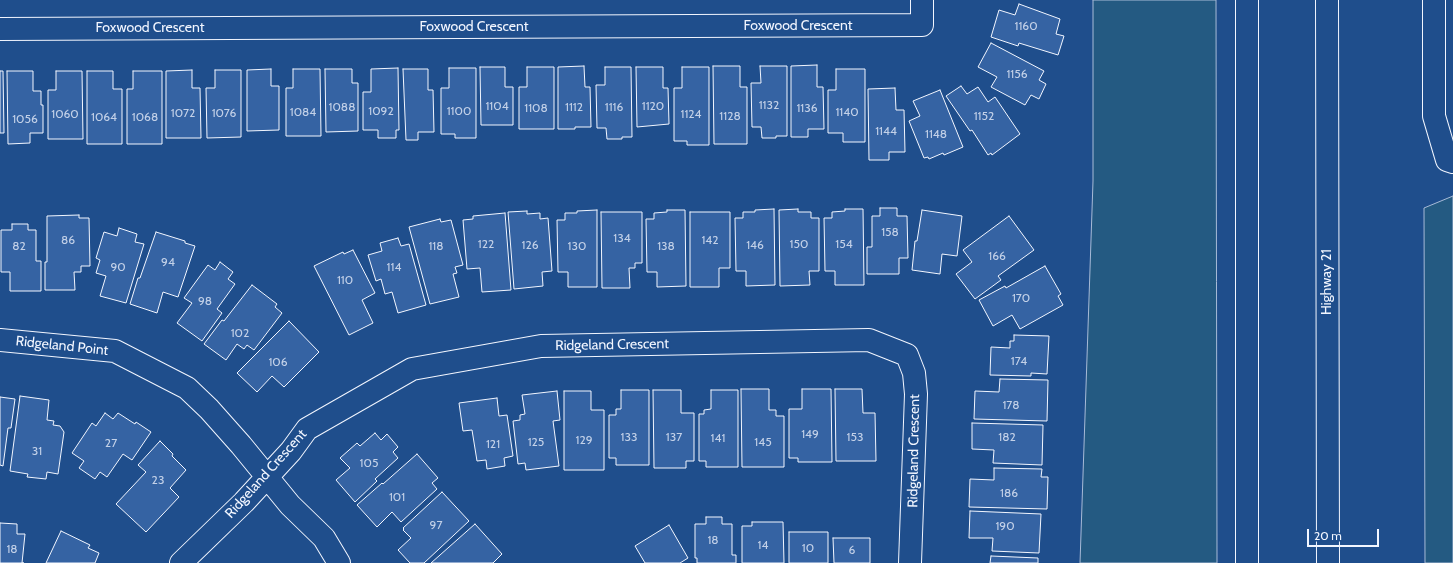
<!DOCTYPE html>
<html>
<head>
<meta charset="utf-8">
<style>
	body { margin:0 }
	#map { position:relative; width:1453px; height:563px; overflow:hidden; background:#1f4e8c; font-family:Cabin,sans-serif }
	canvas { display:block }
	.scale { position:absolute; left:1307px; top:529px; width:72px; height:18px; box-sizing:border-box; border:2px solid #f2f6ff; border-top:0; padding-left:5px; font-size:12px; line-height:14px; white-space:nowrap; color:#f2f6ff; -webkit-text-stroke:3px #1f4e8c; paint-order:stroke }
</style>
</head>
<body>
<div id="map">
<canvas width="1453" height="563"></canvas>
<div class="scale">20 m</div>
</div>
<script>
const g = document.querySelector('canvas').getContext('2d');
g.lineJoin = 'round';
function fillPath(path, color) {
  g.fillStyle = color;
  g.fill(path, 'evenodd');
}
function toPath(rows) {
  const path = new Path2D();
  for (const r of rows) {
    path.moveTo(r[0], r[1]);
    for (let i = 2; i < r.length; i += 2) path.lineTo(r[i], r[i + 1]);
  }
  return path;
}
function stroke(path, color, width, dash) {
  g.strokeStyle = color;
  g.lineWidth = width;
  g.lineCap = dash ? 'butt' : 'round';
  g.setLineDash(dash || []);
  g.stroke(path);
}
function drawText(font, color, halo, rows, align = 'center') {
  g.font = font + ' Cabin,sans-serif';
  g.lineWidth = 3;
  g.setLineDash([]);
  g.textBaseline = 'middle';
  g.strokeStyle = halo;
  g.fillStyle = color;
  for (const [text, x, y, turn = 0] of rows) {
    g.save();
    g.translate(x, y);
    g.rotate((+turn || 0) * Math.PI / 180);
    g.textAlign = isNaN(turn) ? turn : align;
    if (halo) g.strokeText(text, 0, 0);
    g.fillText(text, 0, 0);
    g.restore();
  }
}
const green = toPath([
	[1093,0,1216,0,1217,563,1080,563,1093,181,1093,0],
	[1453,196,1453,563,1425,563,1424,208,1453,196]
]);
fillPath(green, '#245a82');
stroke(green, '#a8bbd7', 1);
const building = toPath([
	[1019,4,1060,19,1056,34,1064,36,1058,55,1019,43,1018,46,991,37,999,10,1015,15,1019,4],
	[991,43,1044,71,1039,80,1046,84,1039,99,1031,95,1025,105,991,87,997,77,978,67,991,43],
	[817,65,817,87,823,87,824,129,808,129,808,137,791,137,791,66,817,65],
	[584,66,585,87,590,87,591,127,575,127,575,129,558,129,558,67,584,66],
	[713,66,740,66,740,87,747,87,747,144,714,144,713,66],
	[760,66,787,66,787,136,776,136,776,138,762,138,761,127,752,127,751,83,761,83,760,66],
	[480,67,505,67,505,87,513,87,513,125,481,125,480,67],
	[527,67,554,67,554,129,519,129,519,87,527,87,527,67],
	[605,67,631,67,632,137,622,137,622,139,607,139,606,128,597,128,596,85,605,85,605,67],
	[636,67,663,67,663,88,668,88,669,124,637,127,636,67],
	[682,67,709,67,709,145,687,145,687,141,674,141,674,88,682,88,682,67],
	[398,68,399,130,396,130,396,138,378,138,378,130,363,130,363,92,371,92,371,69,398,68],
	[449,68,476,68,476,138,455,138,455,134,441,134,441,88,449,88,449,68],
	[271,69,271,86,279,86,279,130,247,131,247,70,271,69],
	[293,69,320,69,321,136,286,136,286,88,293,88,293,69],
	[325,69,352,69,352,83,358,83,358,131,326,132,325,69],
	[403,69,428,69,428,90,433,90,434,132,418,132,418,140,406,140,403,69],
	[836,69,865,69,865,142,843,142,843,133,828,133,828,90,836,90,836,69],
	[192,70,192,88,200,88,201,138,166,138,166,71,192,70],
	[215,70,241,70,241,137,207,138,206,88,215,88,215,70],
	[0,71,3,71,4,133,0,133,0,71],
	[7,71,33,71,33,91,41,91,41,105,43,105,43,133,30,133,30,143,8,144,7,71],
	[56,71,82,71,83,139,48,139,48,90,56,90,56,71],
	[87,71,113,71,113,89,122,89,122,144,87,144,87,71],
	[133,71,162,71,162,144,127,144,127,89,133,89,133,71],
	[961,86,967,94,978,87,988,102,995,97,1020,134,992,155,991,153,988,155,972,130,970,131,946,96,961,86],
	[895,88,896,110,904,110,905,152,889,152,889,160,869,160,868,89,895,88],
	[940,90,963,147,944,155,943,153,929,159,928,157,924,158,909,121,920,116,913,101,940,90],
	[880,208,897,208,897,216,907,216,908,258,899,258,899,274,867,274,867,247,872,247,872,216,880,216,880,208],
	[774,209,775,285,746,286,746,271,736,271,735,218,743,218,743,212,755,212,755,210,774,209],
	[798,209,798,212,811,212,811,218,819,218,819,271,809,271,810,285,780,286,779,210,798,209],
	[845,209,863,209,864,285,835,285,835,271,825,271,824,218,832,218,832,212,845,211,845,209],
	[597,210,597,287,568,287,568,272,558,272,557,220,565,220,565,213,577,213,577,211,597,210],
	[667,210,685,210,686,286,657,287,657,272,647,272,646,219,654,219,654,213,667,212,667,210],
	[922,210,962,216,957,256,942,254,940,274,912,270,915,241,917,241,922,210],
	[527,211,527,214,540,213,540,219,548,218,552,271,542,272,543,286,514,289,508,212,527,211],
	[601,212,642,212,642,263,635,263,635,268,629,268,630,288,602,288,601,212],
	[690,212,730,212,730,268,719,268,719,287,690,287,690,212],
	[505,213,511,290,482,292,480,268,467,269,463,220,473,219,473,216,505,213],
	[79,215,79,218,89,218,90,266,81,266,81,272,74,272,75,290,45,290,45,262,47,262,47,216,79,215],
	[1009,216,1034,250,998,276,1001,280,975,299,956,274,972,262,963,250,1009,216],
	[440,219,441,222,451,220,463,265,455,267,457,273,453,274,459,297,430,304,409,227,440,219],
	[12,224,28,224,28,230,36,230,36,261,41,261,41,291,10,291,10,272,1,272,1,230,12,230,12,224],
	[119,228,137,234,135,242,144,244,126,303,100,296,106,276,96,273,100,260,96,258,104,232,117,236,119,228],
	[156,232,185,241,185,243,195,246,178,297,163,292,157,313,130,304,138,278,140,278,156,232],
	[398,238,401,246,409,244,426,305,398,313,392,292,385,294,381,279,376,281,368,255,382,251,380,243,398,238],
	[353,250,375,293,362,300,373,323,349,335,314,266,343,252,344,254,353,250],
	[220,262,233,272,228,279,235,284,217,309,222,313,202,341,177,323,192,303,184,298,208,265,215,270,220,262],
	[1045,266,1061,294,1058,296,1063,305,1020,329,1012,315,993,326,979,300,1005,286,1006,288,1045,266],
	[252,285,277,304,275,307,282,313,254,350,247,345,244,349,237,344,226,360,204,344,222,320,224,321,252,285],
	[289,321,319,352,284,387,272,376,257,392,237,373,289,321],
	[1014,335,1049,336,1047,374,1031,373,1031,376,990,375,991,347,1010,348,1010,341,1014,341,1014,335],
	[1000,379,1048,380,1047,421,974,419,975,391,999,392,1000,379],
	[741,389,769,389,769,410,776,410,776,416,784,416,784,467,742,467,741,389],
	[802,389,831,389,832,462,798,462,798,458,789,458,789,409,802,409,802,389],
	[835,389,862,389,863,413,875,413,876,461,836,461,835,389],
	[621,390,649,390,649,465,616,465,616,458,609,458,609,415,616,415,616,409,621,409,621,390],
	[653,390,681,390,681,413,694,413,694,461,686,461,686,468,654,468,653,390],
	[711,390,738,390,738,467,706,467,706,461,699,461,699,414,704,414,704,410,711,409,711,390],
	[557,391,560,420,553,421,559,466,526,470,525,463,518,464,513,421,520,420,520,415,525,414,522,395,557,391],
	[564,391,591,391,591,410,604,410,604,470,564,470,564,391],
	[20,396,49,400,47,420,54,421,53,425,60,426,64,432,58,474,47,472,46,479,27,477,28,474,10,471,20,396],
	[0,397,15,399,11,428,8,428,3,466,0,465,0,397],
	[497,398,499,416,507,415,513,456,504,458,505,466,487,469,486,460,477,461,472,430,463,431,459,403,497,398],
	[105,413,113,419,118,413,135,424,136,422,151,432,132,460,123,454,107,477,100,472,95,479,79,468,84,461,72,453,92,423,96,426,105,413],
	[972,423,1043,425,1042,465,993,463,994,450,972,449,972,423],
	[375,433,381,440,387,434,398,447,393,452,398,458,375,479,377,481,355,502,336,480,350,468,340,458,357,443,360,446,375,433],
	[160,441,173,454,172,456,186,470,170,488,179,497,146,532,116,504,146,472,138,465,160,441],
	[417,454,438,478,432,483,437,489,401,522,392,512,377,527,357,505,382,483,383,484,417,454],
	[994,468,1042,469,1041,477,1048,477,1047,509,969,507,970,479,994,480,994,468],
	[442,492,469,521,424,563,410,563,398,550,411,538,403,530,404,529,403,528,442,492],
	[970,511,1041,514,1039,553,992,551,993,538,969,538,970,511],
	[706,517,722,517,722,524,732,524,732,555,736,555,736,563,697,563,697,558,695,558,695,524,706,524,706,517],
	[752,522,783,522,784,563,742,563,742,526,752,526,752,522],
	[0,523,17,524,17,534,25,534,22,563,24,563,0,563,0,523],
	[475,524,502,554,493,563,431,563,475,524],
	[669,525,688,558,680,563,645,563,635,546,669,525],
	[61,531,90,545,88,548,99,553,95,563,46,563,61,531],
	[789,532,828,532,828,563,789,563,789,532],
	[833,538,870,538,870,563,834,563,833,538],
	[991,556,1038,558,1038,563,990,563,991,556]
]);
fillPath(building, '#3563a3');
stroke(building, '#f2f6ff', 1);
const minor = toPath([
	[1434,0,1434,116,1447,160,1453,162],
	[0,29,922,25,922,0],
	[0,340,115,351,187,388,209,409,241,445,290,505,324,538,339,563],
	[181,563,244,502,291,451,307,429,412,369,541,346,869,340,907,355,914,373,916,394,910,563]
]);
const major = toPath([
	[1327,0,1328,563],
	[1247,563,1247,0]
]);
stroke(minor, '#f2f6ff', 24);
stroke(major, '#f2f6ff', 24);
stroke(minor, '#1f4e8c', 22);
stroke(major, '#1f4e8c', 22);
drawText('12px', '#c3d1e8', null, [
	["1160",1026,26],
	["1156",1017,74],
	["1132",769,105],
	["1104",497,106],
	["1120",653,106],
	["1088",342,107],
	["1112",574,107],
	["1116",614,107],
	["1108",536,108],
	["1136",807,108],
	["1092",381,111],
	["1100",459,111],
	["1084",303,112],
	["1140",847,112],
	["1072",183,113],
	["1076",224,113],
	["1060",65,114],
	["1124",691,114],
	["1128",730,116],
	["1152",984,116],
	["1064",104,117],
	["1068",145,117],
	["1056",25,119],
	["1144",886,131],
	["1148",936,134],
	["158",890,232],
	["134",622,238],
	["86",68,240],
	["142",710,240],
	["122",486,244],
	["150",799,244],
	["154",844,244],
	["126",530,245],
	["146",755,245],
	["82",19,246],
	["118",436,246],
	["130",577,246],
	["138",666,246],
	["166",997,256],
	["94",168,262],
	["90",118,267],
	["114",394,267],
	["110",345,280],
	["170",1021,298],
	["98",205,301],
	["102",240,333],
	["174",1019,361],
	["106",278,362],
	["178",1011,405],
	["149",810,434],
	["133",629,437],
	["137",674,437],
	["153",855,437],
	["182",1007,437],
	["141",718,438],
	["129",584,440],
	["125",536,442],
	["145",763,442],
	["27",111,443],
	["121",493,444],
	["31",37,451],
	["105",369,463],
	["23",158,480],
	["186",1009,493],
	["101",397,497],
	["97",436,525],
	["190",1005,526],
	["18",713,540],
	["14",763,545],
	["10",808,548],
	["18",12,549],
	["6",852,550]
]);
drawText('14px', '#f2f6ff', '#1f4e8c', [
	["Foxwood Crescent",798,26],
	["Foxwood Crescent",474,27],
	["Foxwood Crescent",150,28],
	["Highway 21",1327,282,-90],
	["Ridgeland Crescent",612,345,-1],
	["Ridgeland Point",62,346,6],
	["Ridgeland Crescent",914,451,-89],
	["Ridgeland Crescent",266,474,-48]
]);
</script>
</body>
</html>
